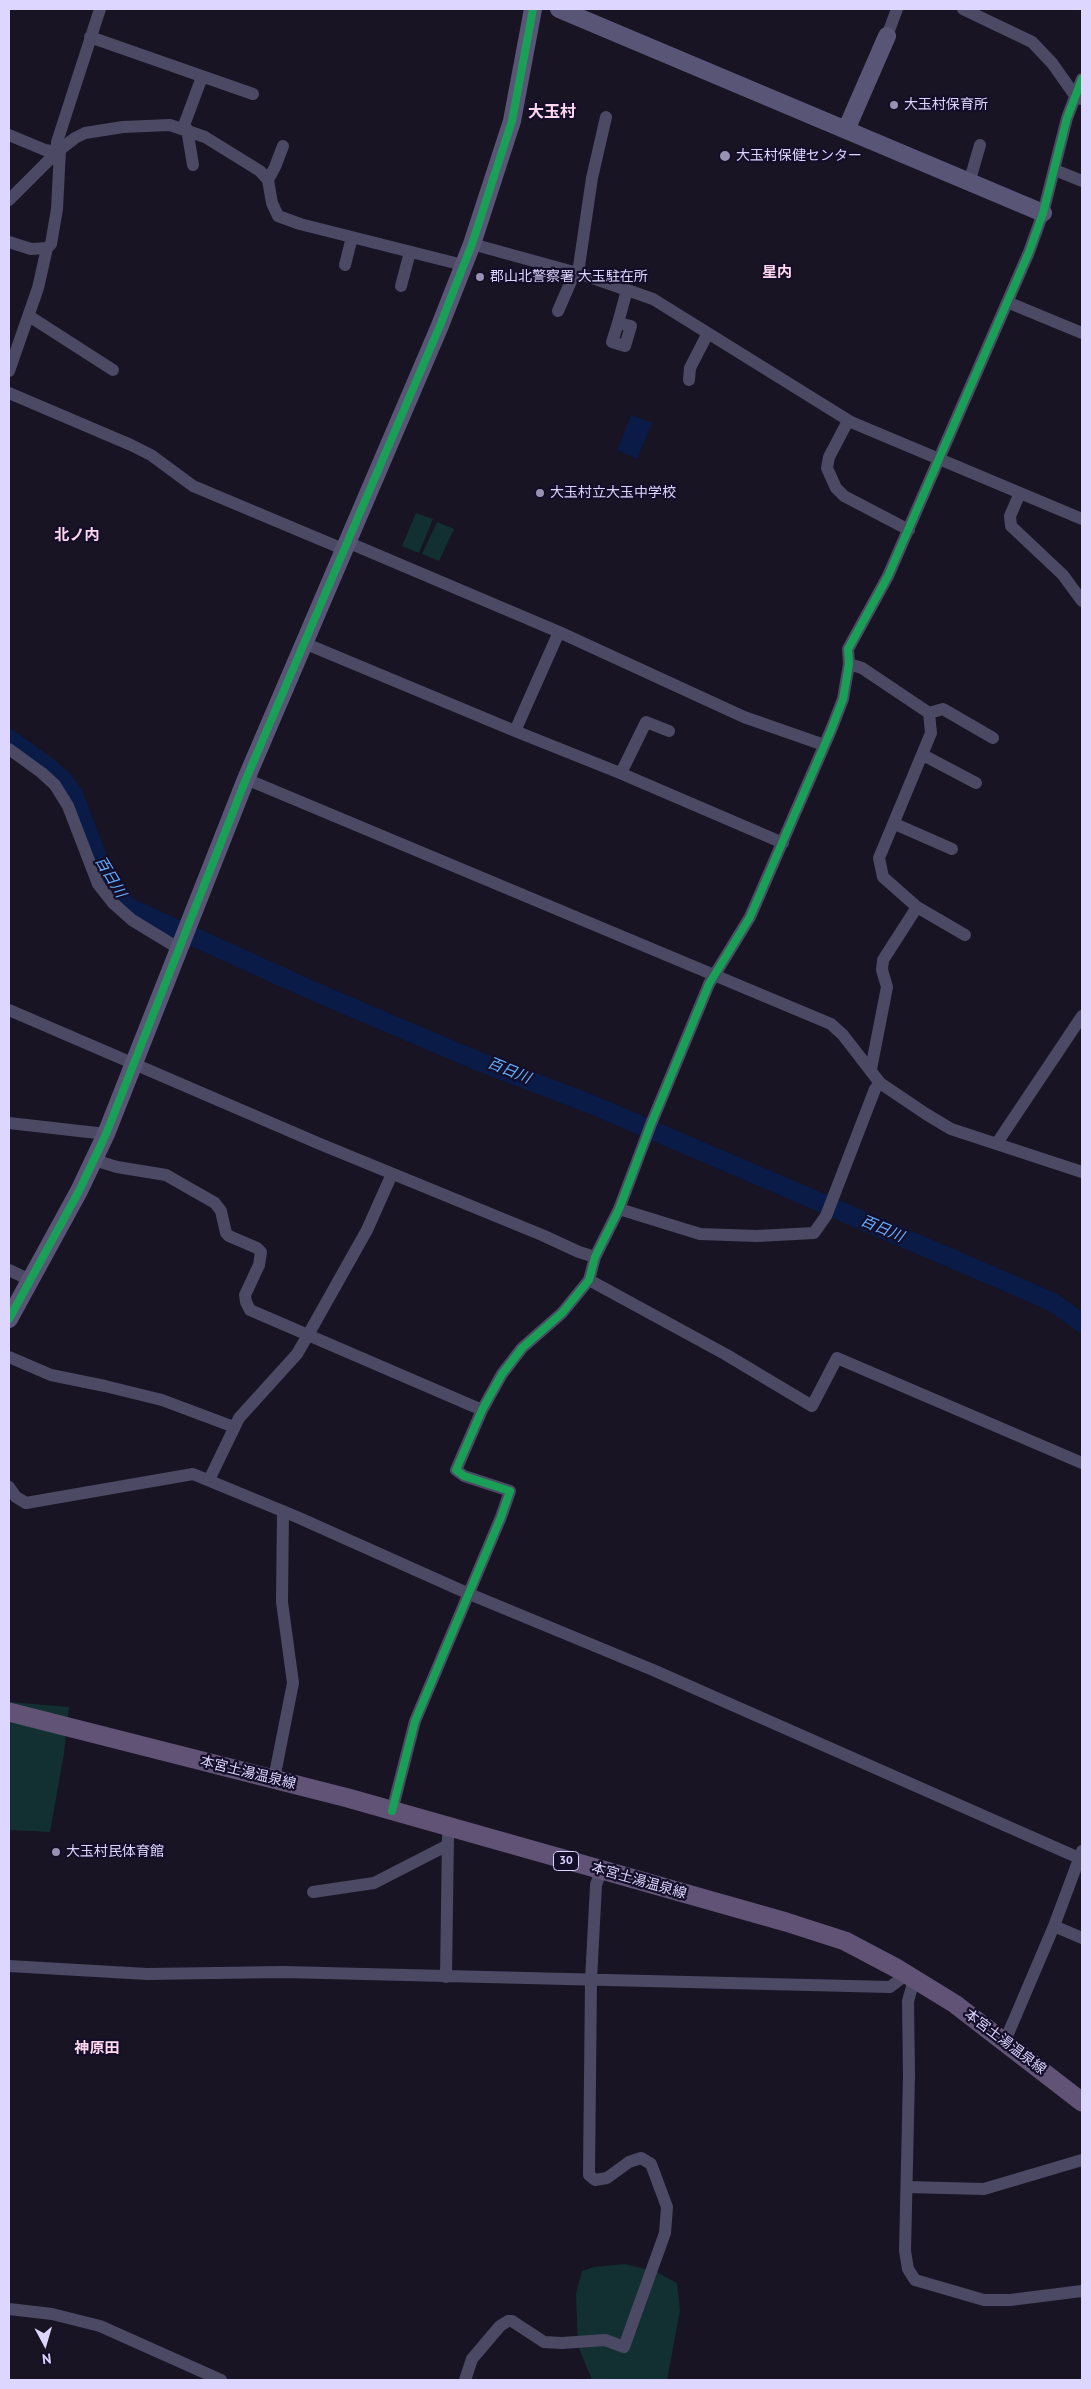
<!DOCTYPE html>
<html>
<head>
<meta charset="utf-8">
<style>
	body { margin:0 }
	#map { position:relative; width:1091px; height:2389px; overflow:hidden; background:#181423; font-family:"PT Sans",sans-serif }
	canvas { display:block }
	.frame { position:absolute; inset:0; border:10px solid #ddd6ff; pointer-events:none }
	.north { position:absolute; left:20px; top:2319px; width:50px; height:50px; -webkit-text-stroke:4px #140e29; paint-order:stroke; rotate:174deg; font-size:14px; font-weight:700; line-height:20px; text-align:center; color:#ddd6ff }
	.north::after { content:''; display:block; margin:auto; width:18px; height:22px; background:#ddd6ff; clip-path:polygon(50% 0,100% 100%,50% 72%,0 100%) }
</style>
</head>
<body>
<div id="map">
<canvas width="1091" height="2389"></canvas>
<div class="frame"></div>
<div class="north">N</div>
</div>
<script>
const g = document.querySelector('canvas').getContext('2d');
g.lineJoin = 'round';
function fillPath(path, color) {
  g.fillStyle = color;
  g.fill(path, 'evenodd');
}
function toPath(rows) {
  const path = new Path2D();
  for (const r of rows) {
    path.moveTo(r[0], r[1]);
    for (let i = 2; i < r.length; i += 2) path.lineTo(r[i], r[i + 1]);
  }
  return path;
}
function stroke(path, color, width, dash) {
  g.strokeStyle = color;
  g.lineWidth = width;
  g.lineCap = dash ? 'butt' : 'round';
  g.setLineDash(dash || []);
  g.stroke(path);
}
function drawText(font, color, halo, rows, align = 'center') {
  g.font = font + ' "PT Sans","Noto Sans JP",sans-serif';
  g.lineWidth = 4.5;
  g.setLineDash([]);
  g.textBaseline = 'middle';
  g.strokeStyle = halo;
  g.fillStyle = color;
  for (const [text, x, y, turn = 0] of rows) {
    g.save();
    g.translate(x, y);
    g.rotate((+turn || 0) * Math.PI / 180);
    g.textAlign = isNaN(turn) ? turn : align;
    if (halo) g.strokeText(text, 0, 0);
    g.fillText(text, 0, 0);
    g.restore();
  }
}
fillPath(toPath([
	[416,513,433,519,419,553,402,546],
	[437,522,454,529,439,561,422,554],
	[9,1702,69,1707,64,1753,50,1832,9,1830],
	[625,2264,657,2272,677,2283,680,2310,667,2380,592,2380,578,2346,576,2294,582,2271,594,2267]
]), '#122f31');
fillPath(toPath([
	[631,415,652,423,637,459,617,450]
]), '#091b46');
stroke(toPath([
	[9,739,46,765,63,780,74,795,98,859,118,895,128,907,313,991,475,1060,593,1105,1018,1287,1052,1302,1082,1323]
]), '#091b46', 19);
stroke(toPath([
	[963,9,1032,42,1052,63,1076,97,1081,99],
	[887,36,897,9],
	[90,37,253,94],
	[183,128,202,77],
	[187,129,193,165],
	[9,135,45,150,57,152],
	[57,152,57,142,100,9],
	[1055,170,1082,181],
	[268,180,275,167,283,146],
	[969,183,980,145],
	[9,200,57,152,75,138,85,133,123,127,170,125,205,137,260,171,268,180,272,203,278,216,300,224,463,265],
	[9,242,31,249,47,248,51,244,57,209,60,150],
	[472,244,581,274,653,299,851,422,1082,519],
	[345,265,352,237],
	[578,273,592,178,606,117],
	[401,286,410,252],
	[1007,302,1082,333],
	[558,311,575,272],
	[29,316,113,370],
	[618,323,631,326,625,346,612,342,618,323,627,290],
	[9,371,38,288,47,248],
	[689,380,690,368,708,333],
	[9,393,131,445,151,455,193,486,343,549],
	[848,421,829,457,827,468,836,488,844,496,909,530],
	[1020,493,1010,516,1011,526,1063,575,1082,601],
	[347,542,559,632,744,717,824,745],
	[304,643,515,731,559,632],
	[849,664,862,668,929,713,931,733,879,858,883,877,917,907,883,960,882,970,887,987,871,1069],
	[929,713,943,709,993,738],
	[515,731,620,773,783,843],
	[9,749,42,773,55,785,68,806,98,884,113,903,132,920,178,948],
	[923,755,976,783],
	[621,773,646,722,669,731],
	[246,779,831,1024,843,1035,880,1083,926,1114,951,1129,1082,1172],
	[895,824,952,849],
	[917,907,965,935],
	[9,1010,320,1144,542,1235,579,1252,595,1257],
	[9,1123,106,1134],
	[997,1143,1082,1016],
	[94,1160,117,1167,166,1175,215,1203,221,1211,226,1233,229,1236,257,1248,261,1252,259,1265,245,1295,246,1302,250,1310,482,1410],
	[619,1209,700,1234,757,1236,814,1233,826,1216,875,1089,880,1083],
	[9,1270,30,1280],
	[589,1280,725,1354,812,1406,837,1358,1082,1463],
	[9,1357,51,1375,105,1386,162,1400,234,1427],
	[209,1480,239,1418,297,1354,308,1335,367,1230,392,1174],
	[9,1487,16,1497,26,1503,193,1474,297,1517,467,1593,653,1670,1079,1858],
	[274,1779,293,1683,282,1602,283,1511],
	[392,1811,415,1721,501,1517,510,1491,464,1476,456,1470,482,1410,502,1374,522,1348,562,1313,589,1280,595,1257,619,1209,651,1124,709,984,750,917,831,730,843,699,849,664,848,649,888,576,1029,252,1043,213,1067,118,1082,79],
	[313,1892,374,1883,448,1845],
	[1054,1926,1082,1938],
	[9,1966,147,1974,284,1972,890,1987,906,1975],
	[446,1977,448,1835,451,1827],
	[914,1980,908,2001,909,2076,905,2251,908,2269,915,2280,984,2300,1010,2300,1082,2291],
	[1005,2041,1054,1926,1082,1851],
	[907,2187,984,2189,1082,2160],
	[9,2309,52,2314,100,2326,221,2380],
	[465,2380,472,2359,500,2326,508,2321,512,2321,544,2342,562,2343,605,2340,624,2347,665,2233,667,2207,651,2164,641,2158,629,2162,607,2178,595,2180,589,2175,591,1980,596,1885,601,1870]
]), '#4b4964', 12);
stroke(toPath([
	[559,9,1043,213],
	[846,130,887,36],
	[9,1319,79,1191,106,1134,246,779,439,328,472,244,512,121,533,9]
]), '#595576', 18);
stroke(toPath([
	[9,1712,348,1798,786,1922,845,1941,898,1969,955,2004,1082,2102]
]), '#605375', 19);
stroke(toPath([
	[9,1319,79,1191,106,1134,246,779,439,328,472,244,512,121,533,9],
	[392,1811,415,1721,501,1517,510,1491,464,1476,456,1470,482,1410,502,1374,522,1348,562,1313,589,1280,595,1257,619,1209,651,1124,709,984,750,917,831,730,843,699,849,664,848,649,888,576,1029,252,1043,213,1067,118,1082,79]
]), '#1a9f57', 8);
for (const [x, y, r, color] of [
	[894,105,5,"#9892b2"],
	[725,156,6,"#9892b2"],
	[480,277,5,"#9892b2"],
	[540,493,5,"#9892b2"],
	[56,1852,5,"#9892b2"]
]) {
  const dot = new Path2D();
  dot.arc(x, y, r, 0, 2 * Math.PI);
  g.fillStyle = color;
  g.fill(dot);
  stroke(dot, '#140e29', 2);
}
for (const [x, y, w] of [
	[566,1861,25]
]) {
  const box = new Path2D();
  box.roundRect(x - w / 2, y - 9.5, w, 19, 4);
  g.fillStyle = '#140e29';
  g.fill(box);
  stroke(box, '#ddd6ff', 1);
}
drawText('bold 12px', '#ddd6ff', null, [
	["30",566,1861]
]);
drawText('14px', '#ddd6ff', '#140e29', [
	["大玉村保育所",904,105],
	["大玉村保健センター",736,156],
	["郡山北警察署 大玉駐在所",490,277],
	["大玉村立大玉中学校",550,493],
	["大玉村民体育館",66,1852]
], 'left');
drawText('14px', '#ddd6ff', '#140e29', [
	["本宮土湯温泉線",248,1773,14],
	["本宮土湯温泉線",639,1881,16],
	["本宮土湯温泉線",1005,2042,37]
]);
drawText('bold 15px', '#ffd8ef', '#140e29', [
	["星内",777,273],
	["北ノ内",77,536],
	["神原田",97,2049]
]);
drawText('italic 15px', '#64afff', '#140e29', [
	["百日川",110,877,59],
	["百日川",509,1071,22],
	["百日川",882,1229,23]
]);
drawText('bold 16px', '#ffd8ef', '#140e29', [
	["大玉村",552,112]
]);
</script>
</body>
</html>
